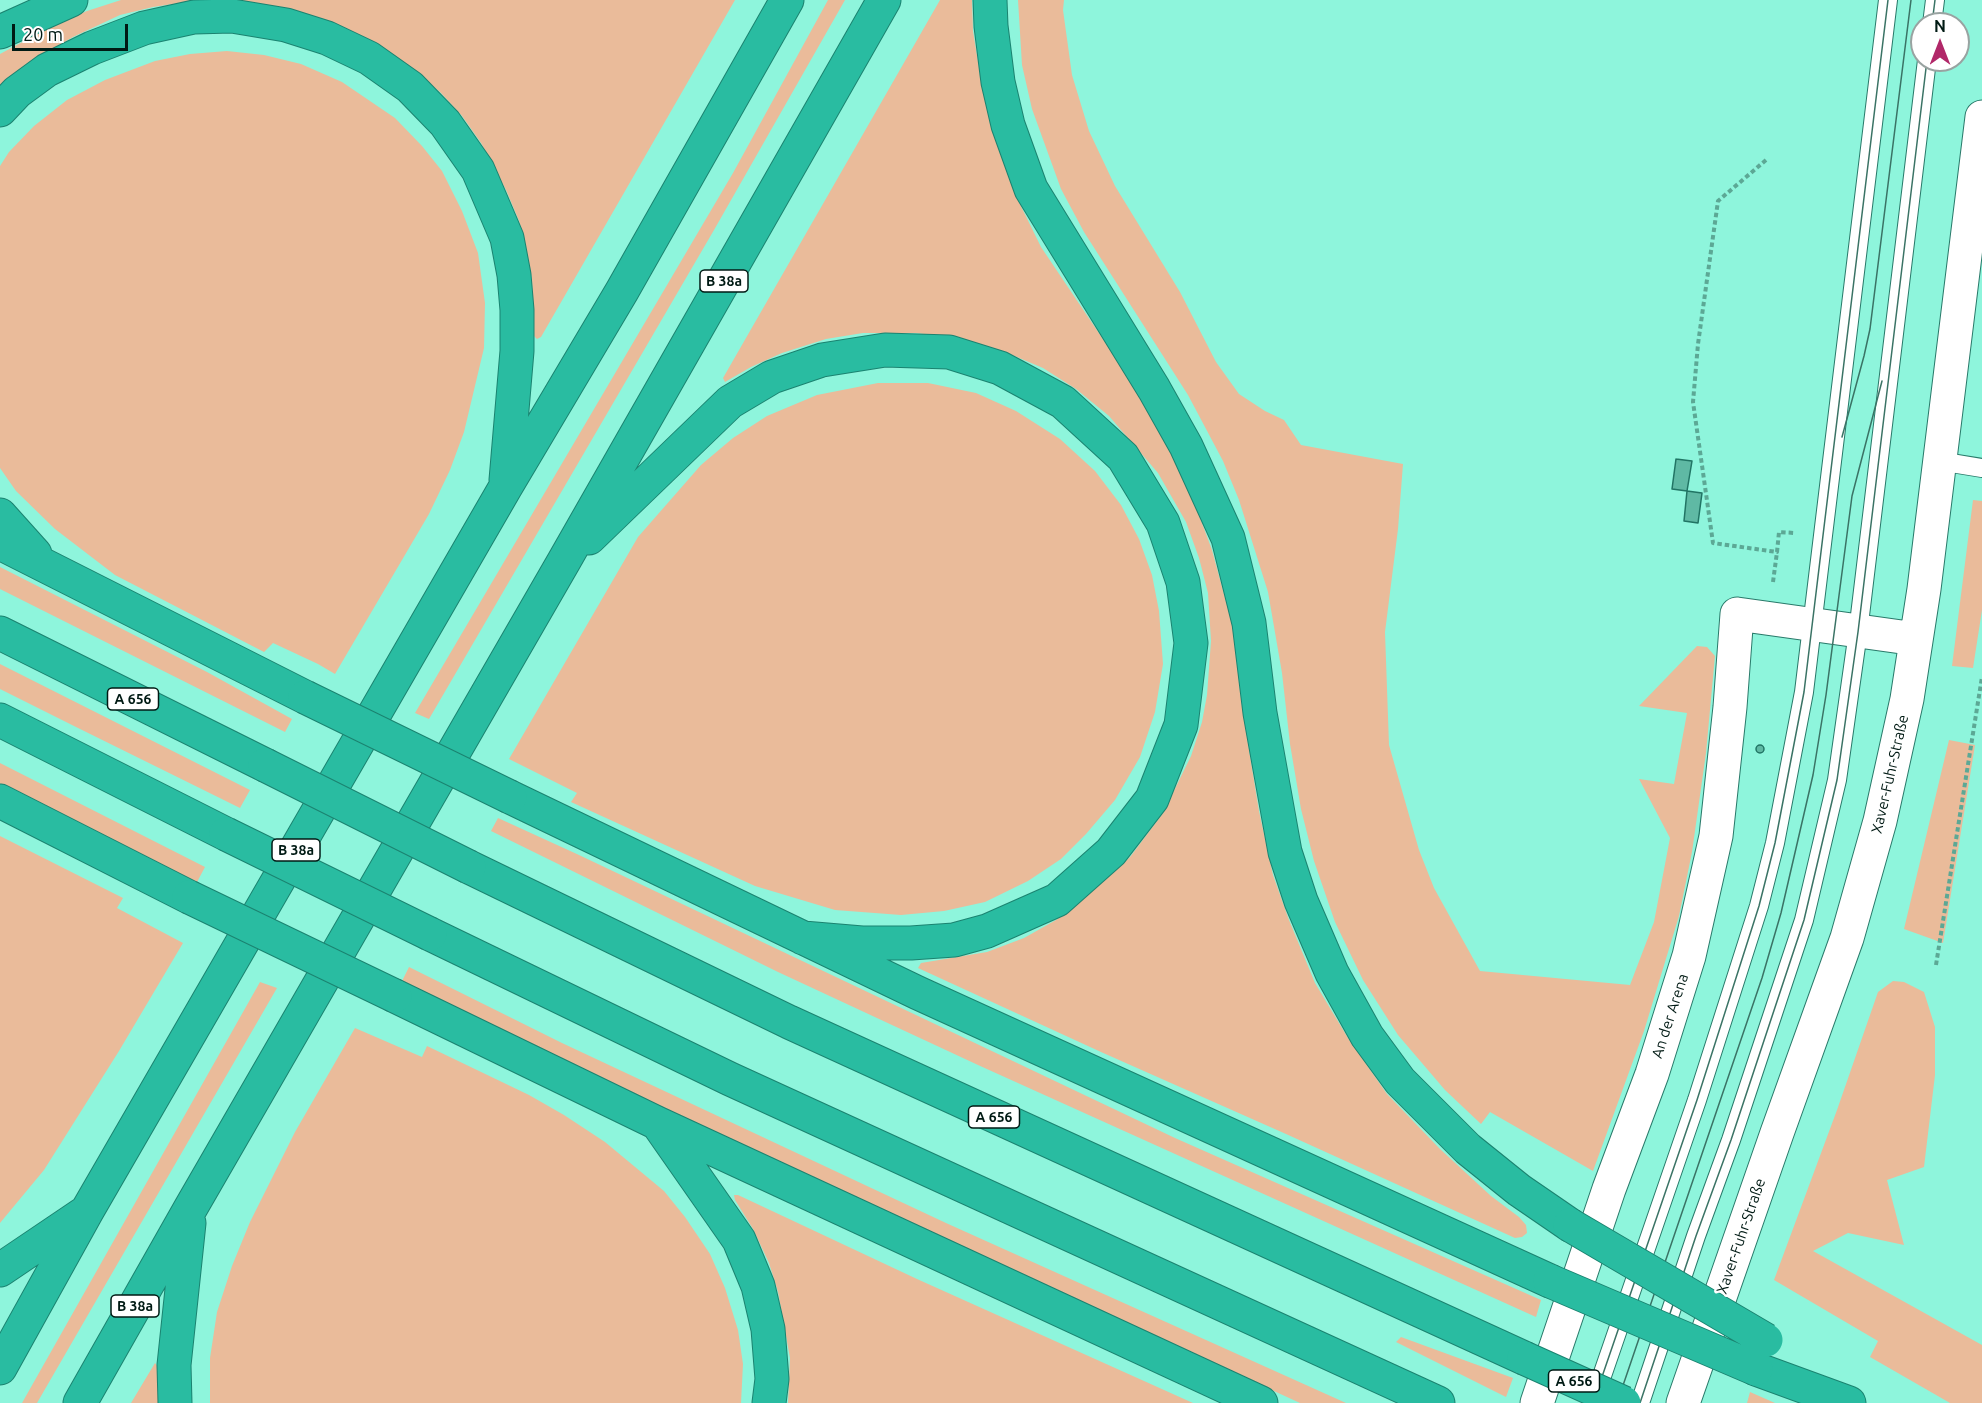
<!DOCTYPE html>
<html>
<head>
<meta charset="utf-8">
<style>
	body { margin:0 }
	#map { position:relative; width:1982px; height:1403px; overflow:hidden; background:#8ef5dc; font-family:Ubuntu,sans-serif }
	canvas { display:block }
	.north { position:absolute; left:1910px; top:12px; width:60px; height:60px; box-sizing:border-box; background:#fff; border:2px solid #99a3a1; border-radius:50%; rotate:0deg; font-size:16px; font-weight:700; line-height:24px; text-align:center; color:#001a14 }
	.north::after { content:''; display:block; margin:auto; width:21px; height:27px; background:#b12869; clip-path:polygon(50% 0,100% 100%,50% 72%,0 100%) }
	.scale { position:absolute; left:12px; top:24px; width:116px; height:27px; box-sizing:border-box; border:3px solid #001a14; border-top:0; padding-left:8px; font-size:18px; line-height:21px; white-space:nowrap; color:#001a14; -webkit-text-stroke:4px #fff; paint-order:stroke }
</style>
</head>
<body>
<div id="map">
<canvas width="1982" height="1403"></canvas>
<div class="north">N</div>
<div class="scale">20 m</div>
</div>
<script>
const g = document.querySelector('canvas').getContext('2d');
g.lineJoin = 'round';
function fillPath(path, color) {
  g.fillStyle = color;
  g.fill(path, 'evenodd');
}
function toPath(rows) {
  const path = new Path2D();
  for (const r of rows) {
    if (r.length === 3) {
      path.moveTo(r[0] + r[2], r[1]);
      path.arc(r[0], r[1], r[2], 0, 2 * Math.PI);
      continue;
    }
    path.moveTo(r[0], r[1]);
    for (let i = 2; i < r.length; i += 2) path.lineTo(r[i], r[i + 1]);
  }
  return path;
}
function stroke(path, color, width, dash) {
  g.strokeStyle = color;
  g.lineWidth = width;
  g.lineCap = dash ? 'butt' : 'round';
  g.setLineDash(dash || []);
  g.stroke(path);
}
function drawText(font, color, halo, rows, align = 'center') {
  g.font = font + ' Ubuntu,sans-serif';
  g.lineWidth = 4.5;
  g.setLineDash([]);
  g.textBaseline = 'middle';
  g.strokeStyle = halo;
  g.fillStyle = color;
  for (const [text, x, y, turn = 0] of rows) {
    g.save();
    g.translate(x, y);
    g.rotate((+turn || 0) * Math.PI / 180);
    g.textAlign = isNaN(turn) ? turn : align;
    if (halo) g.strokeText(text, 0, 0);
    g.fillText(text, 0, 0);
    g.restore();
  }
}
fillPath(toPath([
	[121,0,735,0,541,337,537,339,534,336,532,279,526,248,519,221,506,190,481,143,462,116,440,92,414,71,193,1,153,7,120,15,73,37,31,62,0,86,0,54,52,26,87,11],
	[828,0,845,0,714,230,429,719,415,713,733,173],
	[940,0,972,0,973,31,980,74,1002,157,1016,196,1041,247,1115,357,1162,434,1196,507,1212,550,1232,624,1242,707,1259,811,1273,875,1289,920,1315,983,1348,1038,1387,1094,1440,1149,1491,1196,1519,1217,1526,1225,1527,1233,1522,1237,1515,1238,1286,1134,1101,1052,918,968,921,963,987,952,1024,938,1056,920,1091,892,1130,857,1163,813,1191,756,1202,722,1207,695,1211,641,1208,593,1199,558,1186,522,1158,473,1109,416,1076,389,1043,368,1005,352,960,338,915,333,863,333,826,339,782,353,751,367,725,382,723,378],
	[1018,0,1064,0,1063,10,1072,75,1089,131,1115,186,1180,292,1216,362,1239,394,1265,411,1284,420,1301,445,1403,464,1398,529,1385,632,1389,745,1419,850,1434,888,1480,971,1630,985,1654,922,1670,838,1639,779,1674,784,1687,713,1639,706,1697,646,1707,647,1715,656,1706,753,1692,852,1679,916,1644,1031,1593,1171,1490,1112,1481,1124,1445,1090,1398,1035,1363,980,1335,922,1314,861,1301,809,1290,744,1282,673,1268,592,1239,500,1223,461,1188,395,1084,232,1061,189,1032,109,1022,65],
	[227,51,264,55,301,64,342,82,395,118,422,146,442,171,462,211,478,253,485,303,484,348,464,432,450,470,429,514,335,674,318,664,273,643,264,652,115,575,55,529,16,491,0,468,0,166,9,152,34,126,67,100,105,80,155,61,190,54],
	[878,383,928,383,976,393,1016,411,1060,439,1095,471,1121,505,1139,539,1152,575,1159,611,1163,664,1155,712,1140,757,1115,800,1086,834,1061,859,1028,881,985,902,944,911,901,915,835,910,755,886,571,802,577,793,509,759,638,537,701,465,733,438,767,416,817,395],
	[1973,500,1982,501,1982,610,1973,668,1952,666],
	[0,567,207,672,292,719,285,732,0,589],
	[0,664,250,790,240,808,76,727,0,689],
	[1949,740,1975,745,1943,943,1904,929],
	[0,763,205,867,196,884,0,787],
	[498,818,579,855,1175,1138,1541,1300,1536,1317,978,1065,778,972,491,831],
	[0,836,123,898,117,908,183,943,119,1051,44,1170,0,1223],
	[409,967,562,1043,946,1223,1346,1403,1300,1403,669,1113,402,981],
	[1893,981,1904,982,1924,992,1935,1027,1935,1075,1924,1167,1887,1180,1904,1245,1848,1233,1813,1251,1982,1345,1982,1403,1950,1403,1870,1357,1878,1341,1774,1280,1837,1110,1878,992],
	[260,982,277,988,37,1403,22,1403],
	[355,1028,422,1057,427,1046,529,1095,564,1115,605,1142,664,1191,685,1217,710,1254,725,1288,738,1330,743,1364,741,1403,210,1403,210,1358,217,1312,232,1266,250,1222,295,1132],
	[734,1195,738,1195,917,1279,1193,1403,788,1403,790,1358,778,1292,769,1263,753,1229,735,1200],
	[1401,1337,1513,1378,1506,1397,1396,1342],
	[155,1363,158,1367,159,1403,131,1403],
	[1750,1392,1775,1403,1747,1403]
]), '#eabb9a');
const building = toPath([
	[1676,459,1692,461,1687,491,1672,489,1676,459],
	[1687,491,1702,493,1698,523,1684,521,1687,491],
	[1760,749,4]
]);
fillPath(building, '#5fb9a4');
stroke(building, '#217464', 1.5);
const lane = toPath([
	[1932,24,1935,0],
	[1939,461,1982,468],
	[1594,1399,1697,1100,1759,906,1775,843,1804,692,1888,0],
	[1640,1403,1696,1236,1731,1140,1804,920,1837,780,1858,632,1927,60]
]);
const street = toPath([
	[1537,1403,1609,1189,1652,1074,1689,956,1716,836,1730,707,1737,614,1916,639],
	[1683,1403,1777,1133,1847,938,1880,821,1907,699,1924,589,1982,117]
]);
const highway = toPath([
	[990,0,991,26,998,82,1008,125,1031,189,1154,389,1186,446,1228,538,1249,623,1260,713,1285,852,1301,901,1332,973,1367,1036,1400,1081,1468,1149,1519,1190,1570,1225],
	[0,32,71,0],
	[0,110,17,92,47,70,92,48,144,28,194,17,232,16,286,25,327,38,369,58,410,87,445,123,478,170,507,238,514,275,517,310,517,351,506,480],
	[0,515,35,554],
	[589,538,730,402,772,377,822,360,885,350,949,352,1000,368,1063,402,1123,457,1163,523,1183,582,1191,643,1181,725,1152,799,1111,852,1057,900,987,931,954,940,911,943,862,943,803,938],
	[0,543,305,697],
	[0,633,265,765],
	[0,720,226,834],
	[510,797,918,993,1550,1281],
	[0,801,189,897],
	[469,867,789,1022,1524,1358],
	[430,934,730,1079,1438,1403],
	[395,996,657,1123,1261,1403],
	[658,1124,739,1240,758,1286,768,1329,772,1379,769,1403],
	[0,1270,83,1214],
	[0,1368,87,1211,505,488,622,291,787,0],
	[1756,1369,1849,1403],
	[80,1403,190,1209,564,561,884,0],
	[175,1403,174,1365,189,1223]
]);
stroke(lane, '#297a6a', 20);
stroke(street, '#297a6a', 35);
stroke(highway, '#1b8370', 35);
stroke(toPath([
	[1766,160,1718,201,1698,344,1693,402,1713,543,1777,552,1779,532,1795,533],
	[1773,582,1777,552],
	[1936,965,1982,677]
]), '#5ca895', 4, [4.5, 3]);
stroke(lane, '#fff', 18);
stroke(street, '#fff', 33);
stroke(highway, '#29bca1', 33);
stroke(toPath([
	[1932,24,1935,0],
	[1842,437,1864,356,1870,329,1911,0],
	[1593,1403,1697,1100,1759,906,1775,843,1804,692,1888,0],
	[1617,1403,1762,978,1781,913,1813,775,1826,695,1852,496,1882,381],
	[1640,1403,1696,1236,1731,1140,1804,920,1837,780,1858,632,1927,60]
]), '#3a7365', 1.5);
const highwayBridge = toPath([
	[305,697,510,797],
	[265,765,469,867],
	[226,834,430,934],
	[189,897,395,996],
	[1570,1225,1766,1340],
	[1550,1281,1756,1369],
	[1524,1358,1624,1403]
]);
stroke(highwayBridge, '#1b8370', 35, []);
stroke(highwayBridge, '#29bca1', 33);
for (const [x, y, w] of [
	[724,281,48],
	[133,699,51],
	[296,850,48],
	[994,1117,51],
	[135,1306,48],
	[1574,1381,51]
]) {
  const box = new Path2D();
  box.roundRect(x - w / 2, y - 11, w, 22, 4.5);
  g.fillStyle = '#fff';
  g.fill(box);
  stroke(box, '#001a14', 1.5);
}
drawText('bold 14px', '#001a14', null, [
	["B 38a",724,281],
	["A 656",133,699],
	["B 38a",296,850],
	["A 656",994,1117],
	["B 38a",135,1306],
	["A 656",1574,1381]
]);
drawText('15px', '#001a14', '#fff', [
	["Xaver-Fuhr-Straße",1890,774,-77],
	["An der Arena",1670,1016,-72],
	["Xaver-Fuhr-Straße",1741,1236,-71]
]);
</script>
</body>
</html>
